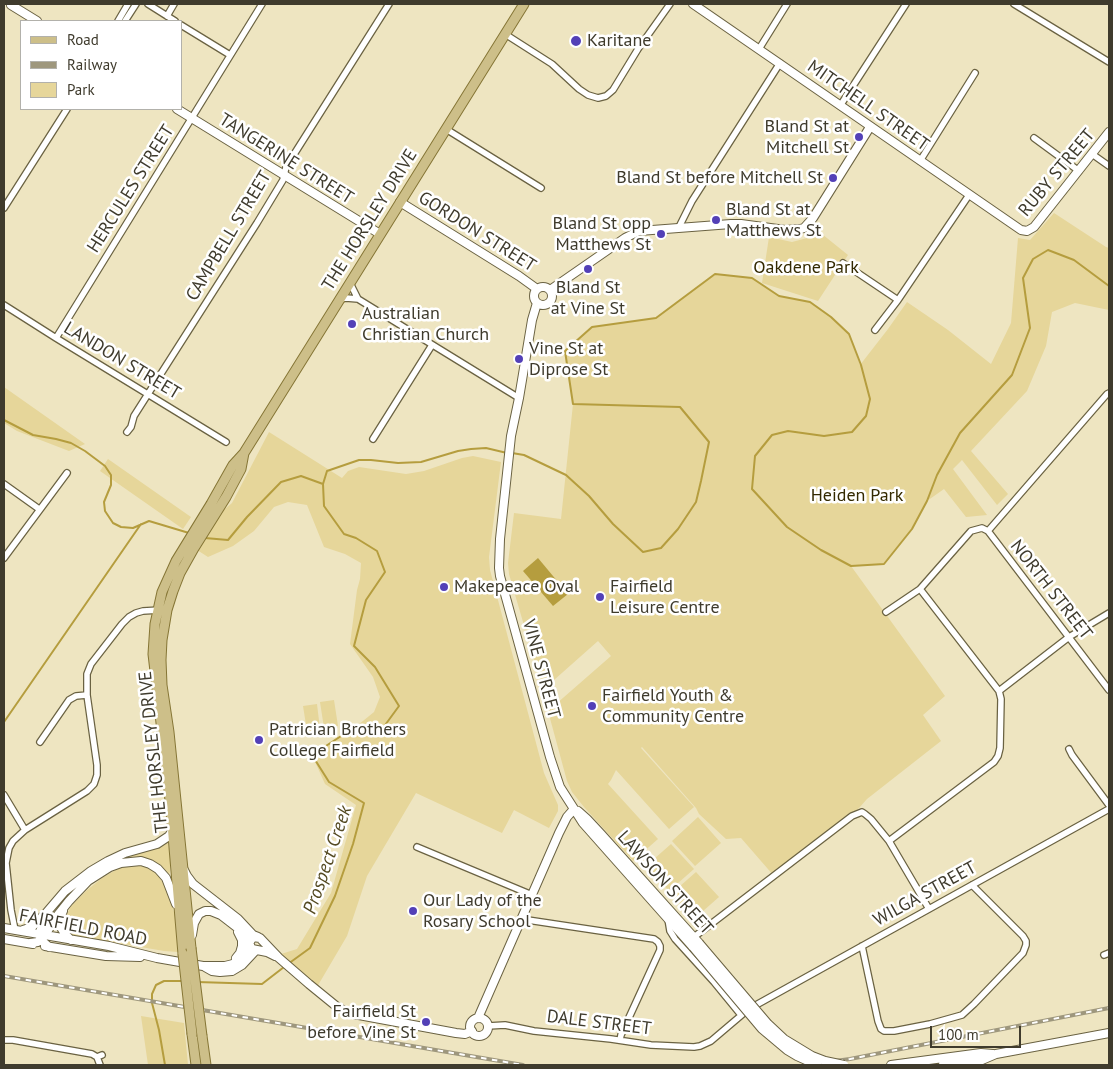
<!DOCTYPE html>
<html>
<head>
<meta charset="utf-8">
<style>
	body { margin:0 }
	#map { position:relative; width:1113px; height:1069px; overflow:hidden; background:#eee5c1; font-family:"PT Sans",sans-serif }
	canvas { display:block }
	.frame { position:absolute; inset:0; border:5px solid #3f3b2d; pointer-events:none }
	.legend { position:absolute; left:20px; top:20px; width:162px; height:90px; box-sizing:border-box; background:#fff; border:1px solid #b2b1ab; margin:0; padding:6px 9px; list-style:none; font-size:15px; color:#3f3b2d }
	.legend li { display:flex; align-items:center; gap:10px; height:25px }
	.legend b { width:25px; border:1px solid #b2b1ab }
	.scale { position:absolute; left:930px; top:1026px; width:91px; height:22px; box-sizing:border-box; border:2px solid #3f3b2d; border-top:0; padding-left:6px; font-size:15px; line-height:18px; white-space:nowrap; color:#3f3b2d; -webkit-text-stroke:4px #fff; paint-order:stroke }
</style>
</head>
<body>
<div id="map">
<canvas width="1113" height="1069"></canvas>
<div class="frame"></div>
<ul class="legend">
<li><b style="height:6px;background:#cdbf89"></b>Road</li>
<li><b style="height:6px;background:#9e977d"></b>Railway</li>
<li><b style="height:14px;background:#e6d69a"></b>Park</li>
</ul>
<div class="scale">100 m</div>
</div>
<script>
const g = document.querySelector('canvas').getContext('2d');
g.lineJoin = 'round';
function fillPath(path, color) {
  g.fillStyle = color;
  g.fill(path, 'evenodd');
}
function toPath(rows) {
  const path = new Path2D();
  for (const r of rows) {
    if (r.length === 3) {
      path.moveTo(r[0] + r[2], r[1]);
      path.arc(r[0], r[1], r[2], 0, 2 * Math.PI);
      continue;
    }
    path.moveTo(r[0], r[1]);
    for (let i = 2; i < r.length; i += 2) path.lineTo(r[i], r[i + 1]);
  }
  return path;
}
function stroke(path, color, width, dash) {
  g.strokeStyle = color;
  g.lineWidth = width;
  g.lineCap = dash ? 'butt' : 'round';
  g.setLineDash(dash || []);
  g.stroke(path);
}
function drawText(font, color, halo, rows, align = 'center') {
  g.font = font + ' "PT Sans",sans-serif';
  g.lineWidth = 5;
  g.setLineDash([]);
  g.textBaseline = 'middle';
  g.strokeStyle = halo;
  g.fillStyle = color;
  for (const [text, x, y, turn = 0] of rows) {
    g.save();
    g.translate(x, y);
    g.rotate((+turn || 0) * Math.PI / 180);
    g.textAlign = isNaN(turn) ? turn : align;
    if (halo) g.strokeText(text, 0, 0);
    g.fillText(text, 0, 0);
    g.restore();
  }
}
fillPath(toPath([
	[1054,213,1106,247,1109,248,1109,310,1075,303,1052,312,1046,346,1027,391,971,451,1008,494,997,505,962,460,953,469,987,515,966,517,944,489,927,501,912,529,884,564,851,566,945,696,923,715,941,741,867,799,852,816,774,876,741,838,726,839,699,814,696,808,642,747,641,748,694,807,669,829,616,770,611,780,608,784,658,839,633,861,584,807,572,792,567,781,548,711,611,656,598,641,545,688,542,687,509,574,508,563,514,513,561,519,573,404,565,351,592,327,656,318,715,274,752,278,779,296,810,302,831,317,849,334,860,365,888,329,907,302,948,330,991,364,1011,323,1018,238,1030,240],
	[817,230,848,255,818,301,762,283,769,237,792,242,811,237],
	[4,387,85,444,69,451,17,431,4,423],
	[269,432,342,478,348,471,359,467,406,474,424,471,462,458,473,456,501,462,489,557,490,570,544,773,558,805,558,811,549,828,514,810,502,833,416,793,367,876,347,936,317,987,278,955,297,949,331,893,356,805,325,784,312,755,358,725,374,712,380,697,373,677,350,644,357,590,360,579,361,563,345,554,324,547,307,505,288,502,274,507,254,531,233,546,208,557,194,548,213,519,232,503],
	[108,459,191,517,183,529,100,471],
	[334,700,338,726,324,728,320,702],
	[317,704,320,729,307,731,303,706],
	[698,817,721,843,695,866,672,841],
	[168,843,170,855,170,872,169,874,158,864,147,859,136,858,119,860,131,856,157,848],
	[671,844,694,869,669,891,646,866],
	[132,865,146,865,156,872,167,889,177,922,180,944,178,952,164,951,71,935,66,929,65,918,71,906,86,891,102,878,119,868],
	[696,872,719,897,694,919,671,894],
	[141,1016,184,1023,188,1065,148,1065]
]), '#e6d69a');
fillPath(toPath([
	[538,558,568,594,553,606,523,571]
]), '#b59d3e');
stroke(toPath([
	[4,420,33,435,56,439,71,443,85,451,105,466,111,475,111,485,104,502,105,511,113,523,121,527,133,528,149,521,189,533],
	[512,453,524,455,566,475,589,496,613,524,643,552,661,548,678,529,696,502,701,481,709,442,680,407,573,404,565,351,592,327,656,318,715,274,752,278,779,296,810,302,831,317,849,334,861,365,870,399,866,416,852,432,824,436,788,431,772,435,755,456,752,489,787,527,821,550,851,566,884,564,912,529,927,501,937,475,960,433,1012,375,1030,328,1023,278,1033,259,1048,250,1074,260,1109,286],
	[205,538,228,540,247,517,281,482,301,476,323,484],
	[4,722,141,524],
	[288,964,310,948,335,896,353,844,364,803,329,782,312,755,358,725,380,732,399,706,375,667,354,646,366,600,385,572,377,551,356,538,344,534,324,506,323,484,327,471,359,460,371,460,398,463,421,462,458,451,471,449,486,448,507,453],
	[197,982,262,984,284,967],
	[165,1065,159,1030,152,1003,152,994,156,985,164,981,182,981]
]), '#b59d3e', 2);
const street = toPath([
	[148,4,175,21],
	[1014,4,1109,62],
	[167,16,174,4],
	[118,21,128,4],
	[125,21,136,4],
	[181,25,230,55],
	[505,34,552,64,579,89,588,95,598,98,606,96,613,90,638,49,670,4],
	[759,49,787,4],
	[840,106,906,4],
	[446,129,541,188],
	[1034,138,1079,171],
	[1092,154,1109,166],
	[920,161,975,73],
	[4,208,67,109],
	[679,227,692,201,780,63],
	[843,263,898,300],
	[350,283,358,299],
	[340,299,346,298,358,299,519,398],
	[4,305,56,338,226,442],
	[875,330,898,300,969,195],
	[56,338,262,4],
	[127,432,131,427,134,416,148,394,257,223,283,180,286,167,389,4],
	[373,439,432,345],
	[4,484,39,509],
	[988,531,1107,394,1109,393],
	[4,558,67,473],
	[886,612,920,589,971,531,982,528,988,531,1109,690],
	[999,691,1069,637,1109,613],
	[40,742,69,700,76,696,87,695],
	[1069,749,1072,755,1109,805],
	[4,795,25,830],
	[889,841,994,762,998,756,1000,748,1001,699,999,691,920,589],
	[417,847,532,895],
	[521,919,654,939,658,942,660,946,660,950,621,1035,620,1040],
	[668,919,670,931,675,939,714,982,741,1015],
	[15,930,11,910,6,863,9,848,13,841,25,830,87,791,94,784,97,775,97,765,87,695,87,674,91,664,122,624,129,617,136,613,143,611,160,610],
	[694,937,852,816,862,812,865,814,871,819,889,841,929,909],
	[862,946,878,1021,881,1029,884,1031,894,1031,930,1024,962,1015,974,1004,1023,953,1026,945,1026,941,1023,936,972,885],
	[1104,955,1109,953],
	[756,1005,1109,809],
	[488,1026,505,1025,534,1031,611,1039,651,1045,694,1047,700,1046,711,1041,744,1013],
	[4,1040,13,1040,92,1054,97,1057,102,1055],
	[97,1057,100,1065]
]);
const secondary = toPath([
	[693,4,1021,230,1027,231,1034,227,1109,132],
	[11,5,37,21],
	[177,109,380,234],
	[400,202,519,276,537,289],
	[543,296,9],
	[550,290,625,238,639,231,731,224,741,224,785,230,800,229,804,228,813,218,870,127],
	[537,303,532,320,519,398,511,436,500,539,499,568,500,576,550,757,560,787,583,823,693,947],
	[578,811,587,819,601,834,699,943],
	[184,870,187,876,193,884,238,919,253,935,258,937],
	[63,911,60,918,60,926,65,934,71,940],
	[4,928,109,946,157,958,203,966,225,966,233,964,243,955,249,944],
	[23,930,32,927,43,916],
	[192,935,194,923,199,914,205,911,211,911,221,915,243,932,252,949,267,952,275,956],
	[4,939,33,944],
	[30,943,38,942,43,938,57,916,69,901,88,881,110,867,121,863,141,861,150,864,158,869,166,878,176,904],
	[249,943,253,937,260,938,279,958,309,984,336,1006,348,1013,456,1033,465,1034,472,1031],
	[45,946,106,956,140,957],
	[49,947,41,940,39,935,41,929,47,912,65,891,91,871,108,861,125,853,157,844,169,836,172,831],
	[236,958,240,953,242,946,242,940,238,932],
	[205,967,212,971,220,972,232,971,242,965,256,950],
	[478,1018,559,833,567,817,574,809],
	[479,1027,9],
	[891,1065,981,1053,993,1054],
	[943,1065,982,1060,996,1054,1109,1033]
]);
const primary = toPath([
	[191,948,169,732,162,685,161,660,162,640,167,610,173,591,180,573,194,548,226,497,241,469,244,453],
	[183,954,170,800,153,654,155,624,162,592,176,561,211,504,233,465,244,453,524,4],
	[192,1034,196,1065],
	[202,1036,206,1065]
]);
stroke(street, '#6a6242', 8);
stroke(secondary, '#6a6242', 10);
stroke(primary, '#857535', 11);
stroke(street, '#fff', 5.5);
stroke(secondary, '#fff', 8);
stroke(primary, '#cdbf89', 9);
const rail = toPath([
	[4,976,523,1065],
	[805,1065,850,1059,1109,1008]
]);
stroke(rail, '#9e977d', 4);
stroke(rail, '#fff', 2, [5.5]);
const secondaryBridge = toPath([
	[699,943,768,1024,784,1039,812,1056,825,1061,844,1065],
	[693,947,762,1029,787,1050,797,1056,817,1065]
]);
const primaryBridge = toPath([
	[191,948,202,1036],
	[183,954,192,1034]
]);
stroke(secondaryBridge, '#6a6242', 10, []);
stroke(primaryBridge, '#857535', 11, []);
stroke(secondaryBridge, '#fff', 8);
stroke(primaryBridge, '#cdbf89', 9);
for (const [x, y, r, color] of [
	[576,41,6,"#5340b7"],
	[859,137,5,"#5340b7"],
	[833,178,5,"#5340b7"],
	[716,220,5,"#5340b7"],
	[661,234,5,"#5340b7"],
	[588,269,5,"#5340b7"],
	[352,324,5,"#5340b7"],
	[519,359,5,"#5340b7"],
	[444,587,5,"#5340b7"],
	[600,597,5,"#5340b7"],
	[592,706,5,"#5340b7"],
	[259,740,5,"#5340b7"],
	[413,911,5,"#5340b7"],
	[426,1022,5,"#5340b7"]
]) {
  const dot = new Path2D();
  dot.arc(x, y, r, 0, 2 * Math.PI);
  g.fillStyle = color;
  g.fill(dot);
  stroke(dot, '#fff', 2);
}
drawText('18px', '#3f3b2d', '#fff', [
	["Karitane",587,41],
	["Bland St at",849,127,"right"],
	["Mitchell St",849,148,"right"],
	["Bland St before Mitchell St",823,178,"right"],
	["Bland St at",726,210],
	["Matthews St",726,231],
	["Bland St opp",651,224,"right"],
	["Matthews St",651,245,"right"],
	["Bland St",588,288,"center"],
	["at Vine St",588,309,"center"],
	["Australian",362,314],
	["Christian Church",362,335],
	["Vine St at",529,349],
	["Diprose St",529,370],
	["Makepeace Oval",454,587],
	["Fairfield",610,587],
	["Leisure Centre",610,608],
	["Fairfield Youth &",602,696],
	["Community Centre",602,717],
	["Patrician Brothers",269,730],
	["College Fairfield",269,751],
	["Our Lady of the",423,901],
	["Rosary School",423,922],
	["Fairfield St",416,1012,"right"],
	["before Vine St",416,1033,"right"]
], 'left');
drawText('18px', '#3f3b2d', '#fff', [
	["MITCHELL STREET",868,106,35],
	["TANGERINE STREET",286,159,32],
	["RUBY STREET",1057,173,-50],
	["HERCULES STREET",131,189,-58],
	["THE HORSLEY DRIVE",370,220,-58],
	["GORDON STREET",477,232,32],
	["CAMPBELL STREET",229,236,-59],
	["LANDON STREET",122,361,31],
	["NORTH STREET",1051,590,52],
	["VINE STREET",541,669,75],
	["THE HORSLEY DRIVE",154,752,-96],
	["LAWSON STREET",665,883,48],
	["WILGA STREET",925,894,-29],
	["FAIRFIELD ROAD",83,928,11],
	["DALE STREET",599,1023,7]
]);
drawText('18px', '#332900', '#fff', [
	["Oakdene Park",806,268],
	["Heiden Park",857,496]
]);
drawText('italic 19px', '#544a22', '#fff', [
	["Prospect Creek",328,860,-71]
]);
</script>
</body>
</html>
